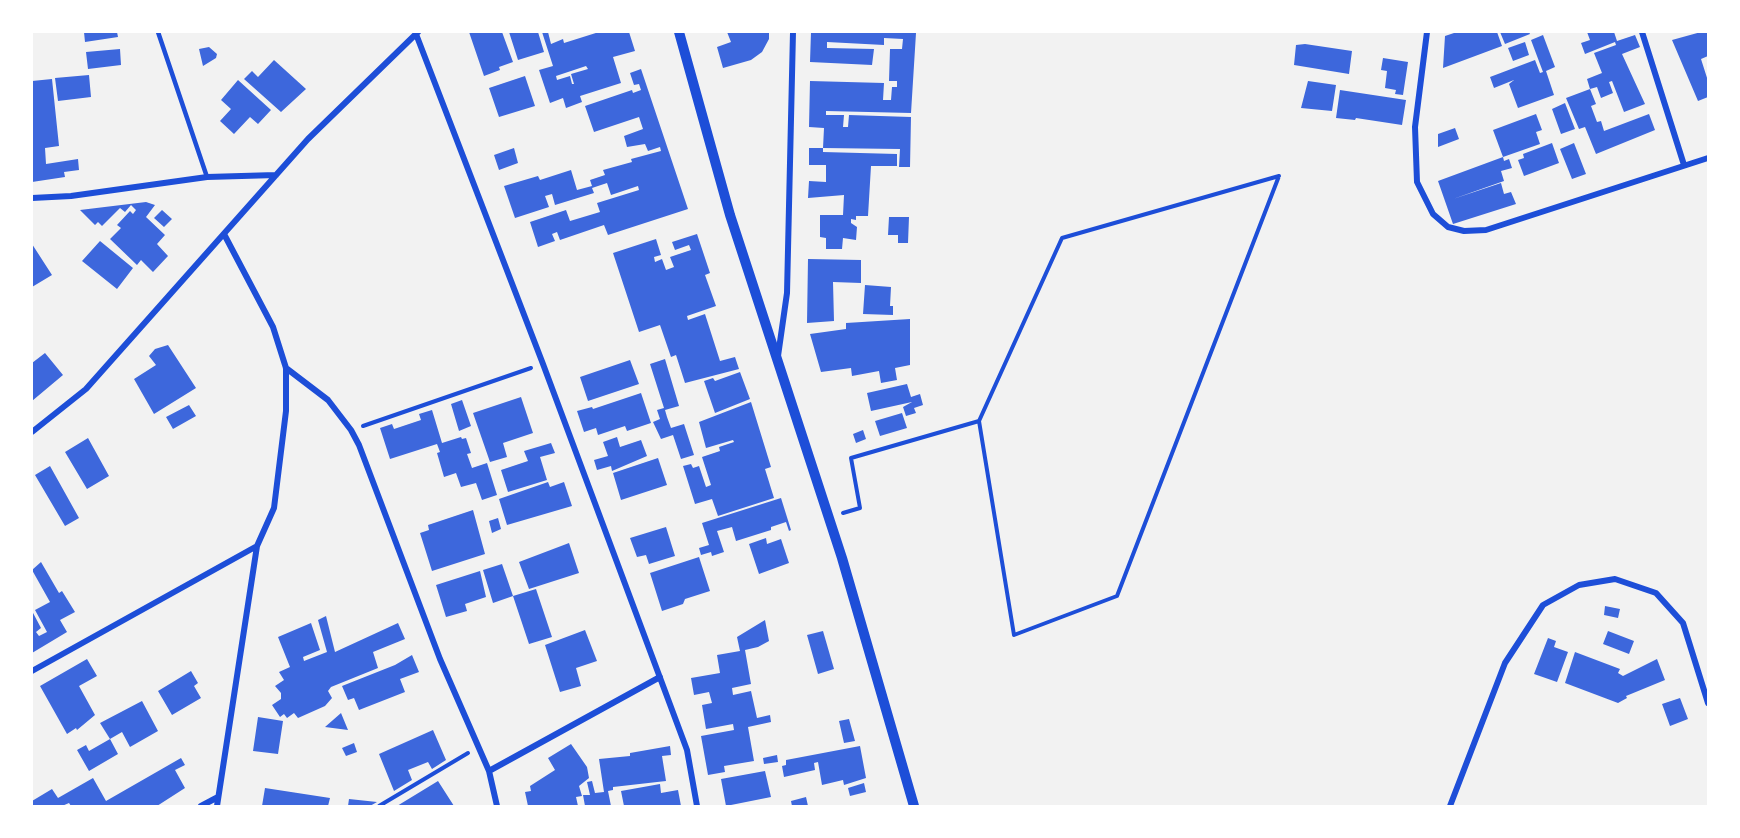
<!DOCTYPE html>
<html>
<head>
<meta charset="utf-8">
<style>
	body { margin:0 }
	#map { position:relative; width:1740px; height:838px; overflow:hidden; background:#f2f2f2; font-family:Quicksand,sans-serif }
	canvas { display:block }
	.frame { position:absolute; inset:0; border:33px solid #fff; pointer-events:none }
</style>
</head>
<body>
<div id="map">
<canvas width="1740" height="838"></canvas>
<div class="frame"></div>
</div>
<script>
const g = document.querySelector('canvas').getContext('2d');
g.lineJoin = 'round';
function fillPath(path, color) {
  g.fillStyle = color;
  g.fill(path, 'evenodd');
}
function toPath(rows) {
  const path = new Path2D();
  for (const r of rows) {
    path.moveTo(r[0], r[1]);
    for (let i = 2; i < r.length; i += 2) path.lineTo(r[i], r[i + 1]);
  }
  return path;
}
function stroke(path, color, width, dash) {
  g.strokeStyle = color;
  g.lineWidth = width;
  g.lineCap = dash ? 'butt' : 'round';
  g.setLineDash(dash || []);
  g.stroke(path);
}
fillPath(toPath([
	[84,32,117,32,118,37,85,42],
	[469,32,502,32,513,62,499,67,500,70,484,76],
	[509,32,538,32,544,52,518,60],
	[542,32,548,32,551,44,563,39,564,43,599,32,629,32,635,51,613,57,621,83,580,96,582,102,566,108,563,98,550,103,539,70,553,66],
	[586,66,588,69,571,74,574,84,572,84,570,76,557,80,556,76],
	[727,32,769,32,769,39,762,52,751,60,723,68,717,47,731,42],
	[811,32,916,33,911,113,826,111,826,115,844,115,843,127,848,127,849,115,911,117,910,167,899,167,900,149,823,148,824,128,809,127,810,81,884,83,883,100,891,100,892,87,897,87,897,81,889,81,890,49,902,49,903,39,884,38,884,45,827,42,827,48,874,49,872,65,810,62],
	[1457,32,1497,32,1502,46,1443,68,1445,36],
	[1500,32,1529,32,1530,34,1505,44],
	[1587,32,1614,32,1617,41,1635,35,1640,47,1622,54,1645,104,1624,112,1612,81,1609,82,1613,93,1601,98,1597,87,1590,89,1587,79,1602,73,1594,53,1616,45,1615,42,1585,54,1581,43,1590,40],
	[1701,32,1708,32,1708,56,1701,59,1708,81,1708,97,1698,101,1672,40],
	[1543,35,1555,67,1546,71,1554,95,1518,108,1509,84,1514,80,1494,88,1490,77,1535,60,1540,73,1543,72,1531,40],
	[1525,42,1529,55,1513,61,1508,48],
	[1305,44,1352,51,1349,74,1294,65,1296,45],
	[209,47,217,54,216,58,203,66,199,49],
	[120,49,121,65,88,69,86,52],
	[1383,58,1408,62,1403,95,1395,94,1396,90,1385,88,1387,71,1381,70],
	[274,60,306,89,281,112,244,79,252,71,258,77],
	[641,69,688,209,608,235,604,225,560,240,557,232,552,234,555,241,538,247,530,222,566,210,570,221,600,212,597,203,639,190,638,186,611,195,607,183,592,188,594,193,555,205,552,194,545,196,549,207,515,218,504,186,538,176,540,180,571,170,577,190,592,186,590,180,605,175,603,170,632,162,631,159,661,151,660,147,648,151,645,144,627,147,624,136,643,129,639,117,594,132,585,106,632,90,633,93,641,90,639,84,634,85,630,73],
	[89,75,91,97,58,101,55,78],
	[525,76,535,106,499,117,489,88],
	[52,79,59,146,45,148,46,164,78,159,79,170,64,172,65,177,32,182,32,81],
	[238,80,271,110,258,124,250,117,234,134,220,121,231,109,221,100],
	[1308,81,1336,85,1332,111,1301,108],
	[1590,89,1596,104,1591,106,1597,122,1601,121,1604,131,1649,114,1655,130,1596,154,1585,127,1579,129,1566,98],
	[1340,90,1406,100,1402,125,1356,118,1355,120,1336,118],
	[1565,103,1575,129,1561,134,1552,109],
	[1536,114,1542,130,1536,132,1540,144,1503,157,1493,130],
	[1455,128,1459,139,1438,147,1438,134],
	[1552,143,1559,163,1524,176,1518,160,1524,158,1523,154],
	[1574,143,1586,174,1572,179,1560,149],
	[514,148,518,163,499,170,494,155],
	[809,148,823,148,823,152,897,154,897,166,871,166,868,216,856,216,856,220,851,219,851,223,857,227,856,240,843,238,842,249,826,249,826,238,820,237,820,215,843,215,844,195,808,198,809,181,826,182,826,165,809,165],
	[1503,157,1504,161,1509,159,1512,168,1501,171,1504,181,1453,199,1501,183,1504,194,1511,192,1516,204,1453,224,1438,181],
	[146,202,155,205,146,217,165,235,157,244,168,256,153,272,141,260,137,265,110,239,121,228,117,225,130,211,133,214,136,210,131,205,125,212,120,208,102,226,98,222,95,225,80,210],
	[162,210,172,219,164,227,154,218],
	[889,217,909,217,908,243,898,243,898,235,888,235],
	[697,234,710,273,705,275,716,306,687,316,688,320,705,314,720,361,735,357,739,369,685,383,676,355,671,357,660,325,639,332,613,253,656,239,661,255,654,257,655,262,662,259,666,270,674,267,670,257,691,250,689,245,675,250,672,242],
	[100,241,133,268,117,289,82,261],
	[32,244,52,275,32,287],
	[808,259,861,260,861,283,833,282,834,321,807,323],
	[865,285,891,287,890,306,893,306,893,315,863,314],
	[910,319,910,365,895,368,897,380,881,383,879,371,852,376,851,368,821,372,810,334,846,329,846,323],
	[168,345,196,388,154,414,134,379,156,365,149,356,155,349],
	[45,353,63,375,32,401,32,363],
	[665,359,679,406,665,410,667,417,671,428,684,424,694,455,681,459,673,435,661,439,653,422,660,419,657,410,664,408,650,364],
	[630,360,639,384,588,401,580,377],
	[740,372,750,399,715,413,704,381,713,378,715,381],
	[907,384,911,397,920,394,923,405,914,408,916,413,906,416,903,407,912,402,871,411,867,393],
	[641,393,651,423,627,431,625,426,598,435,596,428,584,432,577,411,592,407,593,409],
	[521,397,533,433,503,443,507,457,490,462,473,413],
	[462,400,471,426,459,431,451,404],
	[751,402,771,467,765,469,774,498,718,516,712,499,695,504,683,466,691,464,693,468,699,466,706,487,711,485,702,457,720,451,719,447,734,442,733,440,706,448,699,422],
	[189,405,196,416,173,429,166,417],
	[432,410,442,443,461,437,462,439,466,438,471,453,467,454,472,468,487,463,497,495,482,500,476,483,461,487,456,473,444,477,437,453,440,452,437,444,390,459,380,428,392,424,394,429,421,420,419,414],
	[902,413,907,428,880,436,875,421],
	[863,430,866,439,856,443,853,434],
	[617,437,620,447,641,440,647,456,612,471,611,466,597,470,594,460,608,456,603,442],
	[88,438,109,476,87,489,65,452],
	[551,443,555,453,540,457,547,480,508,492,501,470,528,461,524,451],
	[658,458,667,485,621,500,613,473],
	[50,466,79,518,65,526,35,475],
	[548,482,550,487,564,482,572,506,507,525,499,499],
	[781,498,791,530,789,531,786,522,771,527,771,530,736,541,732,527,717,531,724,552,712,556,711,552,701,555,699,548,709,545,702,523],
	[473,510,485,554,432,571,420,533,429,530,428,525],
	[498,518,501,529,492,533,489,521],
	[666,527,675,556,649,564,646,555,637,557,630,538],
	[766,538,767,544,781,539,789,563,759,574,749,544],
	[569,543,579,573,529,589,519,562],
	[699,557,710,591,685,599,683,604,662,611,650,573],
	[41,562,59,593,62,591,75,612,60,620,67,632,32,653,32,611,41,628,36,632,39,636,47,632,35,610,50,602,32,570],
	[502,564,513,596,493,603,483,570],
	[480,571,486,597,465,604,467,611,446,617,436,585],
	[536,589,552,637,529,644,513,596],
	[1605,606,1620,609,1618,618,1604,615],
	[326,616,335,652,398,623,405,639,373,652,378,668,331,687,328,691,332,698,325,706,298,718,294,713,287,718,284,714,280,717,272,705,281,699,281,693,275,686,284,680,279,672,290,667,278,637,311,623,320,650,303,657,304,661,327,652,318,620],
	[765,620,769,641,758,647,745,650,751,684,732,688,733,695,751,691,757,718,770,715,771,722,748,727,754,761,724,766,725,772,708,775,701,736,734,730,733,724,706,729,702,705,712,703,709,692,694,695,691,678,720,673,717,655,740,651,737,637],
	[585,630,597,661,576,668,581,686,560,692,545,645],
	[823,631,834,669,818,674,807,635],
	[1608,631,1634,641,1629,654,1603,644],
	[1548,638,1556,641,1554,647,1568,652,1557,682,1534,674],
	[1575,652,1620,669,1618,673,1623,676,1657,659,1665,680,1626,696,1627,698,1618,703,1565,683],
	[412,655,419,672,400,679,405,692,359,710,354,698,348,700,342,686,395,665],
	[87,659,97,676,79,686,95,715,77,730,76,728,67,734,40,686],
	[191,671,198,683,194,686,201,698,172,715,158,691],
	[1680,698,1688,719,1670,726,1662,704],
	[142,701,158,731,130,747,122,732,110,739,100,723],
	[341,713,348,730,325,727],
	[258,717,283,721,278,754,253,751],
	[849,719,855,741,844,743,839,721],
	[433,730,446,760,432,769,428,762,408,770,412,780,394,791,379,754],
	[110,739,118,754,89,771,77,750,86,745,89,751],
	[354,743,357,752,346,756,342,748],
	[571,744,587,767,589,778,579,786,582,796,576,797,578,806,528,806,525,792,531,791,530,786,555,770,548,758],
	[670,746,671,755,662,756,666,781,613,787,613,790,608,791,611,806,585,806,583,795,590,795,587,782,592,781,595,793,604,792,599,759,630,756,630,753],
	[860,746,866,778,844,785,843,780,822,785,818,762,814,763,815,770,784,777,782,766,786,765,786,760],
	[777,755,778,762,764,764,763,758],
	[181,758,185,765,175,770,185,788,157,806,71,806,69,803,62,806,32,806,32,801,52,789,58,798,93,778,106,801],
	[765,771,771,797,726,806,721,779],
	[438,781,454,806,397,806],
	[864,783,866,792,850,796,848,788],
	[660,784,661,793,678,790,681,806,624,806,621,791],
	[265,788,330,798,328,806,262,806],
	[806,797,808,806,792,806,791,801],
	[349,799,377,802,370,806,348,806]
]), '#3d67dc');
stroke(toPath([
	[1279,176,1117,596,1014,635,979,421,1062,238,1279,176],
	[363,426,531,368],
	[843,513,860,508,851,458,979,421],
	[379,806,468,753]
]), '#1d4ed8', 4);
stroke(toPath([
	[158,32,207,177]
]), '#1d4ed8', 4.5);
stroke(toPath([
	[1427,32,1415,127,1417,182,1433,214,1448,227,1464,231,1486,230,1708,158],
	[1642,32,1684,165],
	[416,34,543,364,687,750,697,806],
	[32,198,71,196,207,177,276,175],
	[778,356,787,293,793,32],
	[286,368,328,400,351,430,359,445,440,659,489,771,497,806],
	[32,432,86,389,308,139,418,32],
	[32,671,257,546],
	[489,771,660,677],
	[201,806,218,797],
	[217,806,257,546,274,508,286,411,286,368,273,327,224,234],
	[1450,806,1505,663,1543,605,1579,585,1615,579,1656,593,1683,623,1708,703]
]), '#1d4ed8', 6);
stroke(toPath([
	[679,32,730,215,842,558,914,806]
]), '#1d4ed8', 10);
</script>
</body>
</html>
